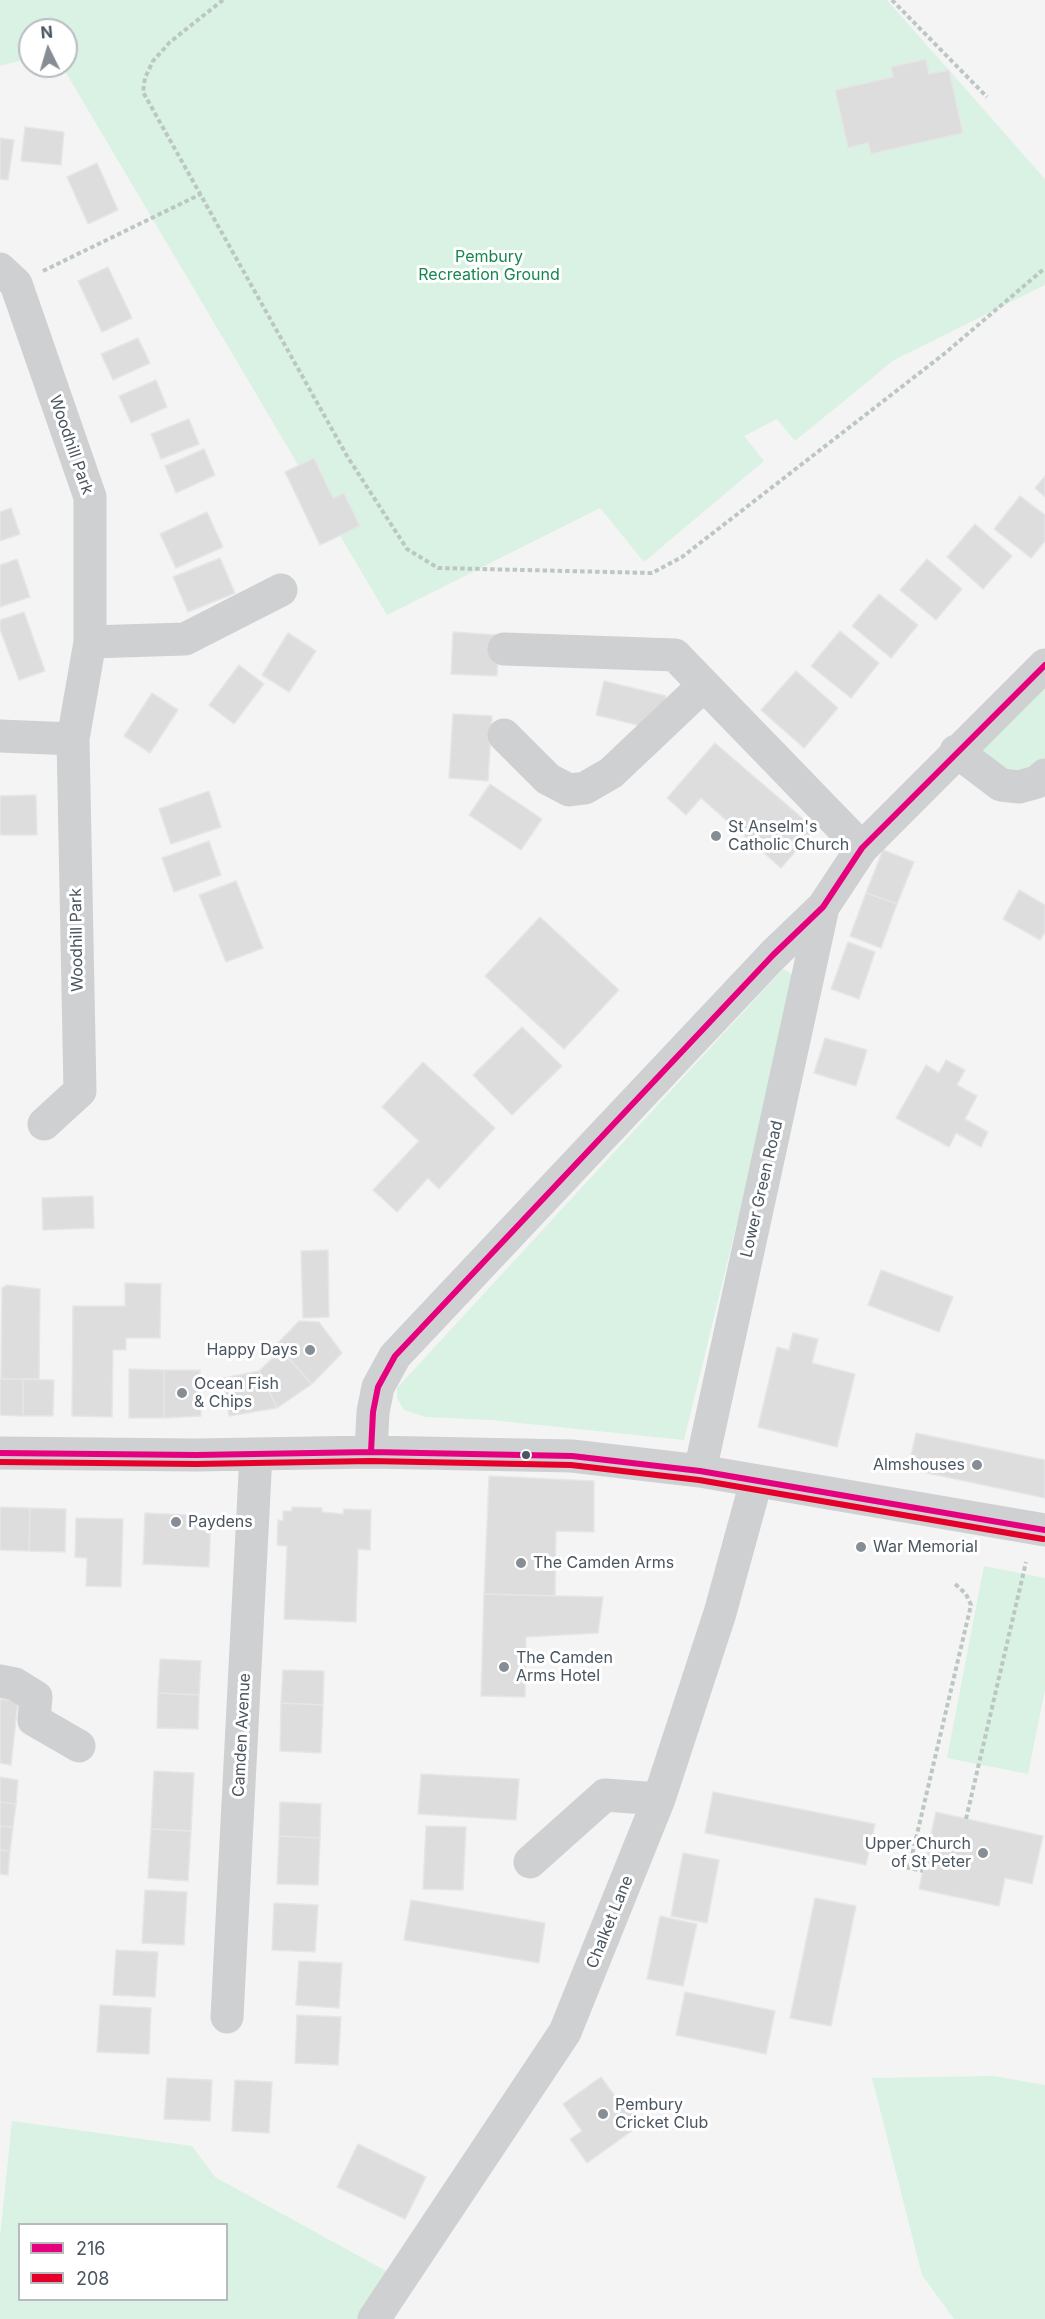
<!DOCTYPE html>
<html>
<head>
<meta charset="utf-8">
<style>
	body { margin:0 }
	#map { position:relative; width:1045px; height:2319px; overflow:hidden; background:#f4f4f4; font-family:Inter,sans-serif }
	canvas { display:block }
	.legend { position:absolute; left:18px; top:2223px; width:210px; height:78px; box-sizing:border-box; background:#fff; border:2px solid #b7bbc0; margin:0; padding:8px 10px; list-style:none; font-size:18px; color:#4a5661 }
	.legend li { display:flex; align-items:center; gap:12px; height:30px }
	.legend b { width:30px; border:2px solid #b7bbc0 }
	.north { position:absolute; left:18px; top:18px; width:60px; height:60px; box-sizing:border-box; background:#fff; border:2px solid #b7bbc0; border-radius:50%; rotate:355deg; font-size:16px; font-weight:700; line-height:24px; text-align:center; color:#4a5661 }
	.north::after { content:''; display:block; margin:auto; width:21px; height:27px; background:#868d94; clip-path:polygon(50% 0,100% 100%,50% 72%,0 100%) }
</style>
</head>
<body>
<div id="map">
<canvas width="1045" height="2319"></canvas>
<ul class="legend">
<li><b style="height:8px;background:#e5007d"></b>216</li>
<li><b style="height:8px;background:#e4002b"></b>208</li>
</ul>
<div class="north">N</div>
</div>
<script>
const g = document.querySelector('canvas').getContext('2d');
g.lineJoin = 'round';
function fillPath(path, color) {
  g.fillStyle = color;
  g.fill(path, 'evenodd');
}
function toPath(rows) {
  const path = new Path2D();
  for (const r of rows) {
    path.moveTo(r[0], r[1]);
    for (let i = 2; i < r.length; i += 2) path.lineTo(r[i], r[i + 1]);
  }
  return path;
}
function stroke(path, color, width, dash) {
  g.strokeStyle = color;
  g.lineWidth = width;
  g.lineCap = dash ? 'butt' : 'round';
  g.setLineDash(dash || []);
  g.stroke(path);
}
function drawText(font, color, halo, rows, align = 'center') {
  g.font = font + ' Inter,sans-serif';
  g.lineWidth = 6;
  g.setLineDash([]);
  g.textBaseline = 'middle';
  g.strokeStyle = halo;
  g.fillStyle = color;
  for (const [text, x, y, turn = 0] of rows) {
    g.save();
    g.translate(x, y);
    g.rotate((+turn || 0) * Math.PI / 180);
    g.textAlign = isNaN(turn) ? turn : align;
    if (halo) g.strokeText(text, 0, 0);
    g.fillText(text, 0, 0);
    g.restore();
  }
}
fillPath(toPath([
	[0,0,887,0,1045,179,1045,285,894,360,795,441,777,419,744,436,764,461,644,562,600,508,387,615,62,66,66,66,66,30,30,30,30,58,0,66],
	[1045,665,1045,775,1037,782,956,751],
	[783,969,797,977,684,1440,491,1420,426,1417,404,1410,397,1398,397,1388],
	[984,1566,1045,1578,1045,1690,1028,1774,947,1758],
	[993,2076,1045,2085,1045,2319,954,2319,922,2275,872,2078],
	[12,2121,192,2146,215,2177,399,2278,374,2319,0,2319,0,2237],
	[20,2224,226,2224,226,2300,20,2300]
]), '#d9f2e3');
const building = toPath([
	[926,59,929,74,949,70,963,133,871,154,868,143,848,148,835,90,893,77,891,67,926,59],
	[25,127,64,132,61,165,21,161,25,127],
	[0,138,14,140,8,180,0,179,0,138],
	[97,163,118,210,88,224,67,177,97,163],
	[108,267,132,318,102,332,78,281,108,267],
	[138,338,150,363,113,380,101,354,138,338],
	[156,380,167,407,131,423,119,396,156,380],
	[189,419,199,444,161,459,151,434,189,419],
	[204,449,215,475,176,493,165,466,204,449],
	[314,458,333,498,344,493,360,526,320,545,285,472,314,458],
	[1045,476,1045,497,1035,488,1045,476],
	[1020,496,1045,515,1045,541,1031,558,994,529,1020,496],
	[11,508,20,534,0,541,0,512,11,508],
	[207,512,223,547,176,568,160,534,207,512],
	[975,524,1012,556,983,589,947,557,975,524],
	[220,558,235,593,188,612,173,577,220,558],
	[17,559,30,597,0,607,0,565,17,559],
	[927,559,962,589,936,620,900,590,927,559],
	[879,594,918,625,891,658,852,626,879,594],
	[24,612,45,671,19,680,0,629,0,620,24,612],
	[840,631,879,663,851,698,811,666,840,631],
	[453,632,499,635,497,676,451,674,453,632],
	[288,633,316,651,289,692,262,675,288,633],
	[239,665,264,684,234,724,209,705,239,665],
	[796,671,838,708,804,748,761,710,796,671],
	[604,681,666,696,658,730,596,715,604,681],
	[152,693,178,710,150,753,124,736,152,693],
	[453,714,492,716,488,781,449,778,453,714],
	[715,743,815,829,781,868,701,798,686,815,667,798,715,743],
	[490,784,542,819,521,850,469,815,490,784],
	[209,791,221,827,171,844,159,809,209,791],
	[36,795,37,835,0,835,0,796,36,795],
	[209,841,221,875,174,892,162,858,209,841],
	[883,850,914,862,897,904,866,893,883,850],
	[236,881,263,948,226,962,199,895,236,881],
	[1019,890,1045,905,1045,932,1040,940,1003,919,1019,890],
	[866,893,897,904,881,948,850,936,866,893],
	[540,917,619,990,564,1049,485,976,540,917],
	[848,942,875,952,859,999,831,989,848,942],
	[522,1027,562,1066,512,1115,473,1075,522,1027],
	[825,1038,867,1050,856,1086,814,1073,825,1038],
	[946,1060,965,1070,957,1085,977,1096,965,1119,988,1132,981,1147,956,1133,949,1147,896,1118,926,1065,939,1073,946,1060],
	[423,1062,495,1128,439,1189,428,1178,397,1212,373,1190,419,1141,382,1107,423,1062],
	[93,1196,94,1228,43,1230,42,1198,93,1196],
	[328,1250,329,1317,303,1318,301,1251,328,1250],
	[881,1270,953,1297,939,1332,868,1305,881,1270],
	[125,1283,161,1284,160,1338,126,1338,126,1350,113,1350,112,1417,72,1416,73,1306,125,1306,125,1283],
	[7,1285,40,1289,39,1379,1,1379,2,1288,7,1285],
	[299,1321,319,1322,342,1353,312,1384,276,1345,299,1321],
	[793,1333,818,1339,812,1363,855,1374,837,1447,758,1427,777,1347,789,1350,793,1333],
	[281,1350,312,1384,277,1408,259,1371,281,1350],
	[129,1369,164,1370,164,1418,129,1418,129,1369],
	[164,1370,200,1370,201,1416,164,1418,164,1370],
	[259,1371,277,1408,229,1416,223,1378,259,1371],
	[0,1379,23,1379,23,1416,0,1415,0,1379],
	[23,1379,54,1380,53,1416,23,1416,23,1379],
	[916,1433,1045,1460,1045,1498,908,1469,916,1433],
	[489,1476,594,1481,594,1532,556,1531,555,1596,484,1594,489,1476],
	[0,1507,30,1508,29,1551,0,1550,0,1507],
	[292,1507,322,1508,322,1512,343,1514,344,1509,371,1510,370,1550,358,1549,356,1622,284,1619,287,1546,277,1545,278,1520,283,1521,283,1511,292,1511,292,1507],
	[30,1508,66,1509,65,1552,29,1551,30,1508],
	[145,1513,211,1516,209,1567,143,1564,145,1513],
	[76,1518,123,1519,121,1587,86,1586,87,1558,75,1557,76,1518],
	[484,1594,603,1597,598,1633,526,1637,525,1697,481,1696,484,1594],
	[160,1659,201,1661,199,1695,158,1693,160,1659],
	[283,1670,324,1671,323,1705,281,1703,283,1670],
	[158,1693,199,1695,198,1729,157,1728,158,1693],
	[0,1699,18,1701,11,1765,0,1763,0,1699],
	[281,1703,323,1705,321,1753,280,1751,281,1703],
	[154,1771,194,1773,191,1831,151,1829,154,1771],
	[421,1774,519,1779,516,1820,418,1814,421,1774],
	[0,1777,18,1780,16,1804,0,1802,0,1777],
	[713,1792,875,1824,866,1865,705,1833,713,1792],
	[0,1802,16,1804,13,1827,0,1826,0,1802],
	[280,1802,321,1804,320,1838,279,1836,280,1802],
	[936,1812,1043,1836,1032,1884,1005,1878,999,1906,919,1889,936,1812],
	[0,1826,13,1827,10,1851,0,1850,0,1826],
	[426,1826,466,1827,463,1890,423,1889,426,1826],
	[151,1829,191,1831,188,1881,148,1878,151,1829],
	[279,1836,320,1838,318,1885,277,1884,279,1836],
	[0,1850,10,1851,8,1875,0,1874,0,1850],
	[683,1853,719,1860,707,1923,671,1916,683,1853],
	[145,1890,187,1892,184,1945,142,1943,145,1890],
	[815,1898,856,1906,831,2026,790,2018,815,1898],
	[411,1900,545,1923,539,1963,404,1940,411,1900],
	[274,1903,318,1905,315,1952,272,1950,274,1903],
	[660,1916,697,1924,683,1986,647,1979,660,1916],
	[116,1950,158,1952,155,1997,113,1995,116,1950],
	[299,1961,342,1963,339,2008,296,2005,299,1961],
	[685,1992,775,2011,766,2054,676,2035,685,1992],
	[100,2005,151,2008,149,2054,97,2052,100,2005],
	[297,2015,341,2017,338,2065,295,2063,297,2015],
	[601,2077,620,2103,626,2099,643,2123,587,2163,570,2139,582,2131,563,2104,601,2077],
	[167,2078,212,2080,210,2121,164,2119,167,2078],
	[235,2080,272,2082,269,2133,232,2131,235,2080],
	[358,2144,426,2177,405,2219,337,2187,358,2144]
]);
fillPath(building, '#ddddde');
stroke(building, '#e5e6e7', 1.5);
stroke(toPath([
	[223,0,170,42,153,61,145,78,143,92,347,456,407,549,438,568,652,573,682,557,944,354,1045,268],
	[892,0,987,97],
	[43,271,201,194],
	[966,1819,1026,1562],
	[891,1864,923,1871],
	[909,1868,971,1605,966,1594,954,1583]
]), '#bcc7c4', 4, [4.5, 3]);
stroke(toPath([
	[0,269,16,284,90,497,90,642,73,739,80,1091,44,1124],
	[90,642,185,639,281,590],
	[504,649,675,655,862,848],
	[504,735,548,779,569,790,585,788,611,773,704,685],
	[0,736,73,739],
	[956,751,1001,785,1019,787,1037,782,1045,775],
	[371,1452,373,1412,378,1387,395,1356,773,955,823,907,862,848,1045,665],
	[0,1453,196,1455,371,1452,572,1456,700,1471,1045,1530],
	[700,1471,823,907],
	[0,1681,15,1684,36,1697,34,1720,79,1746],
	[530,1862,605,1795,659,1799],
	[227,2017,256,1454],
	[374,2319,565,2032,659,1799,720,1613,756,1482]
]), '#ced0d2', 33);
stroke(toPath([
	[371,1452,373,1412,378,1387,395,1356,773,955,823,907,862,848,1045,665],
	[0,1453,196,1455,371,1452,572,1456,700,1471,1045,1530]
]), '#e5007d', 6);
stroke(toPath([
	[0,1462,196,1464,371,1461,571,1465,699,1480,1043,1539]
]), '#e4002b', 6);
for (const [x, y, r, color] of [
	[716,836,6,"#868d94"],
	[310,1350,6,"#868d94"],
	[182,1393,6,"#868d94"],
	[526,1455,5,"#4a5661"],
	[977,1465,6,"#868d94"],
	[176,1522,6,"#868d94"],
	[861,1547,6,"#868d94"],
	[521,1563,6,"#868d94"],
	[504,1667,6,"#868d94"],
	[983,1853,6,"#868d94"],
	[603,2114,6,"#868d94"]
]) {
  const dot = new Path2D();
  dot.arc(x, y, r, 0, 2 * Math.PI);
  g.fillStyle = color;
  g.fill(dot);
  stroke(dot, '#fff', 2);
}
drawText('16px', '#17864f', '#fff', [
	["Pembury",489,257],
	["Recreation Ground",489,275]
]);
drawText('16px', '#4a5661', '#fff', [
	["Woodhill Park",71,445,71],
	["Woodhill Park",77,940,-91],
	["Lower Green Road",762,1189,-77],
	["Camden Avenue",242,1735,-87],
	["Chalket Lane",610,1922,-68]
]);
drawText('16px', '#4a5661', '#fff', [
	["St Anselm's",728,827],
	["Catholic Church",728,845],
	["Happy Days",298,1350,"right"],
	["Ocean Fish",194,1384],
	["& Chips",194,1402],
	["Almshouses",965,1465,"right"],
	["Paydens",188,1522],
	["War Memorial",873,1547],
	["The Camden Arms",533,1563],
	["The Camden",516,1658],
	["Arms Hotel",516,1676],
	["Upper Church",971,1844,"right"],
	["of St Peter",971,1862,"right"],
	["Pembury",615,2105],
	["Cricket Club",615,2123]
], 'left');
</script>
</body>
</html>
